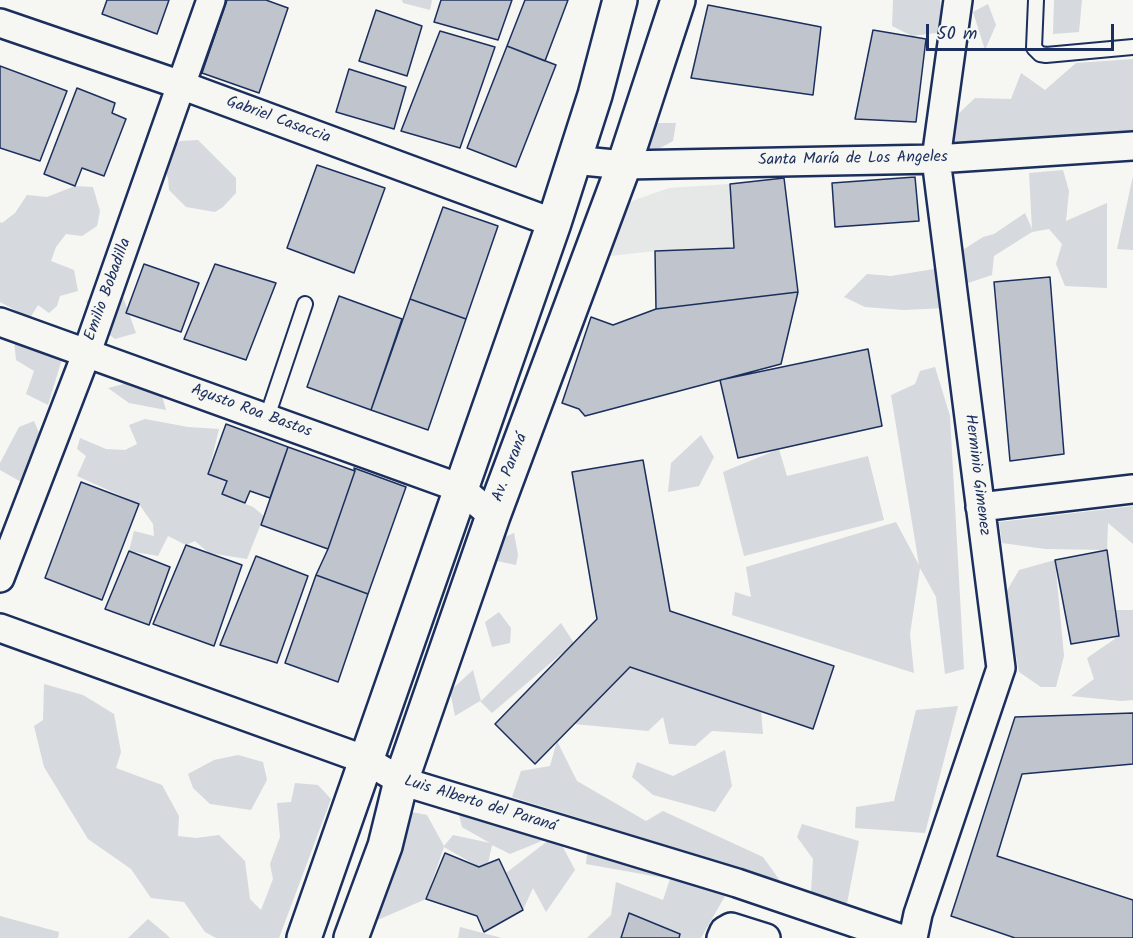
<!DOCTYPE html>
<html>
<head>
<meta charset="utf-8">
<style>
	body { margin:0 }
	#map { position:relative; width:1133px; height:938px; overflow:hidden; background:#f6f6f2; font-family:Kalam,sans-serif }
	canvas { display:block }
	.scale { position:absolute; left:926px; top:24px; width:188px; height:27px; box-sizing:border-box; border:3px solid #1b2f5e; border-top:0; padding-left:8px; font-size:18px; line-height:21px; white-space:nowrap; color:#1b2f5e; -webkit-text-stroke:4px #f6f6f2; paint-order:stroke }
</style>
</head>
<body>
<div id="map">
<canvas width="1133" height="938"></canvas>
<div class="scale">50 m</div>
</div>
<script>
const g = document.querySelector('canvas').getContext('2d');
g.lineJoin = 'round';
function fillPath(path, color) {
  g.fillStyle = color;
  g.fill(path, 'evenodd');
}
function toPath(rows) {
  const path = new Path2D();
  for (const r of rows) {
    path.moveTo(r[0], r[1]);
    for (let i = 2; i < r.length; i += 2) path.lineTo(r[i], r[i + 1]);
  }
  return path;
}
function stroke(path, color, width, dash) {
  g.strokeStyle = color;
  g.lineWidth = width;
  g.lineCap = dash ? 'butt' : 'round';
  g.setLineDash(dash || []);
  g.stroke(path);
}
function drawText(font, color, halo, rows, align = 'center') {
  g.font = font + ' Kalam,sans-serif';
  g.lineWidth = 4.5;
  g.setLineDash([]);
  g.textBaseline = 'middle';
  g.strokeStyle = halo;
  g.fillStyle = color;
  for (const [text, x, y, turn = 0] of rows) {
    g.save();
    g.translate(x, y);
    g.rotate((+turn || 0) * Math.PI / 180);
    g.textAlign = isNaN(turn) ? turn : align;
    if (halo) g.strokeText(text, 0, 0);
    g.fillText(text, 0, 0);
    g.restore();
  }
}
fillPath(toPath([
	[730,184,734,248,655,251,601,257,618,218,632,201,669,188]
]), '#e6e7e7');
fillPath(toPath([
	[402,0,432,0,430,10,403,3],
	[893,0,940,0,944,32,912,36,892,26],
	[1054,0,1082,0,1079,32,1053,34],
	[988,4,996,25,985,50,973,12],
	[1133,59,1133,136,953,145,956,116,975,98,1011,99,1021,73,1045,90,1076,63],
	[642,123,676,123,673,141,642,158],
	[198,140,236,178,236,193,223,207,215,212,186,207,169,190,168,178,162,165,168,151,180,141],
	[1063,170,1069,191,1066,221,1107,203,1107,288,1065,286,1056,264,1062,244,1049,229,1032,232,994,256,992,275,962,285,955,255,983,237,994,234,1025,213,1032,229,1029,173],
	[1133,176,1133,250,1117,249],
	[75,186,93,187,100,211,97,226,82,236,66,234,56,247,51,261,74,270,78,291,60,296,57,306,49,313,38,305,30,318,0,302,0,222,2,223,15,213,27,195,47,197],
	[940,268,946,308,903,310,865,307,844,297,867,274,891,276],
	[108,292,123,297,136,333,115,339,96,325,86,301],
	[14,340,62,359,48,405,26,394,34,371,16,360],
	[935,367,950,416,964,669,945,674,936,597,920,568,910,634,914,673,732,615,735,592,751,597,746,567,896,522,919,565,891,395,915,384,920,371],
	[132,382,161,392,166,410,129,403,108,388],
	[145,419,188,427,219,429,208,474,228,475,222,494,253,507,264,516,247,559,209,553,195,541,186,545,168,536,158,556,129,551,134,531,154,536,153,524,139,504,77,476,86,456,77,449,80,438,106,449,125,450,137,444,129,425],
	[34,421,43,442,23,483,0,470,0,463,19,427],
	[701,435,714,457,699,486,668,492,671,463],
	[779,449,787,476,868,456,884,520,744,556,723,472],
	[1133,506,1133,544,1108,523,1107,550,1045,549,1002,543,999,522],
	[514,533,518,555,516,565,497,561,502,538],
	[1055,560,1064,656,1056,687,1041,687,1019,672,1005,594,1019,570],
	[1115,610,1133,610,1133,700,1121,701,1071,696,1094,679,1087,658,1119,636],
	[499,612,511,628,510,643,492,647,485,622],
	[561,623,574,643,492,713,480,701,455,716,450,691,473,670,481,701],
	[630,667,761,711,763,734,712,731,695,746,669,744,663,717,648,731,574,724],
	[44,684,83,695,114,714,121,752,116,768,162,785,179,816,178,836,196,838,219,835,245,861,250,899,261,910,273,879,270,864,280,837,277,803,291,802,295,783,318,785,331,799,279,938,216,938,205,932,184,902,151,898,131,869,88,839,44,767,34,726,43,720],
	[958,706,925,833,855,828,856,807,894,801,916,710],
	[557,741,577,781,646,821,663,811,763,857,781,882,512,797,521,771,550,766],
	[725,750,732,786,715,812,653,795,632,777,637,762,673,776],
	[238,755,263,762,267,780,251,810,210,804,193,788,188,774,214,760],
	[455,798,556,834,575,870,546,912,533,888,523,910,506,873,554,836,510,854,492,845,488,864,479,867,444,847,426,899,373,922,406,811,427,815,444,846,453,835,490,843,462,827],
	[802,824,859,841,844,919,811,892,813,859,797,837],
	[588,846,729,889,701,938,679,938,679,934,629,913,621,938,587,938,611,915,616,882,663,900,670,879,586,864],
	[0,916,59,932,58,938,0,938],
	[148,919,166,934,170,938,128,938],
	[460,927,502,938,458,938]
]), '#d6d9dd');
const building = toPath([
	[107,0,169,0,157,34,102,14,107,0],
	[227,0,266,0,288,8,259,93,202,73,227,0],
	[441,0,512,0,498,40,434,22,441,0],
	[525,0,568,0,545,61,507,46,525,0],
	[708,5,821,27,813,95,691,78,708,5],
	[376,10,422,26,407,76,359,61,376,10],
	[873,30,926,39,916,122,855,119,873,30],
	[440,31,495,47,460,148,401,131,440,31],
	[507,46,556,65,516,167,467,148,507,46],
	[0,66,67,91,40,161,0,148,0,66],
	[349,69,406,87,394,129,336,112,349,69],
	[77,88,115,103,112,113,126,119,104,176,82,168,75,186,44,174,77,88],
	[317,165,385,188,354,273,287,248,317,165],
	[915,177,919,221,835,227,832,183,915,177],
	[784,178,798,292,656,309,655,251,734,248,730,184,784,178],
	[443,207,498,226,466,319,410,299,443,207],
	[144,264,199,283,181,332,126,313,144,264],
	[215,264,276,283,246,360,184,339,215,264],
	[1050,277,1064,454,1010,461,994,282,1050,277],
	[798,292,781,364,585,416,579,409,562,403,591,317,613,325,656,309,798,292],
	[339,296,402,319,371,410,307,387,339,296],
	[410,299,466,319,428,430,371,410,410,299],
	[868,349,882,426,738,458,720,380,868,349],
	[226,424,288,447,270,498,250,491,245,503,222,494,227,481,208,474,226,424],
	[288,447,355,471,328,549,261,525,288,447],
	[643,460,670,611,834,666,813,729,630,667,535,764,495,724,597,619,572,472,643,460],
	[354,468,406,487,368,594,316,575,328,549,355,471,354,468],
	[81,482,139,504,102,600,45,578,81,482],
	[186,545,242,565,214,646,153,624,186,545],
	[1107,550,1119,636,1071,644,1055,560,1107,550],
	[129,551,170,567,149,625,105,609,129,551],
	[256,556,308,576,277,663,220,645,256,556],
	[316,575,368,594,338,682,285,663,316,575],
	[1133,713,1133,764,1022,774,997,856,1133,900,1133,938,1015,938,951,916,1015,717,1133,713],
	[445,853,479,867,499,859,523,910,484,932,477,916,426,899,445,853],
	[629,913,680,934,679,938,621,938,629,913]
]);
fillPath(building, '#c0c4cd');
stroke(building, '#1b2f5e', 1.5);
const service = toPath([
	[1036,0,1034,48,1040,54,1046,55,1133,47],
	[267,417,305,304]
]);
const minor = toPath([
	[0,23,181,85,554,223],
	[573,160,624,165,936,159,1133,146],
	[0,322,460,488,493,516],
	[980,507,1133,489],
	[0,578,87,352,211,0],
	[0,628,366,760,401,781,737,883,899,938],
	[721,938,724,931,731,927,766,938],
	[913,938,918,914,1001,668,936,159,958,0]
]);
const tertiary = toPath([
	[304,938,554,223,595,95,620,0],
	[351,938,385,846,401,781,493,516,624,165,678,0]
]);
stroke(service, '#1b2f5e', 18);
stroke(minor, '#1b2f5e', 32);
stroke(tertiary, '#1b2f5e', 38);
stroke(service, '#f6f6f2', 14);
stroke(minor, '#f6f6f2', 27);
stroke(tertiary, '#f6f6f2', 33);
drawText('16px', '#1b2f5e', '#f6f6f2', [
	["Gabriel Casaccia",278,121,20],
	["Santa María de Los Angeles",853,160,-1],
	["Emilio Bobadilla",109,290,-70],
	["Agusto Roa Bastos",251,412,20],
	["Av. Paraná",511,468,-69],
	["Herminio Gimenez",976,475,83],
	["Luis Alberto del Paraná",480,805,17]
]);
</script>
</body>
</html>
